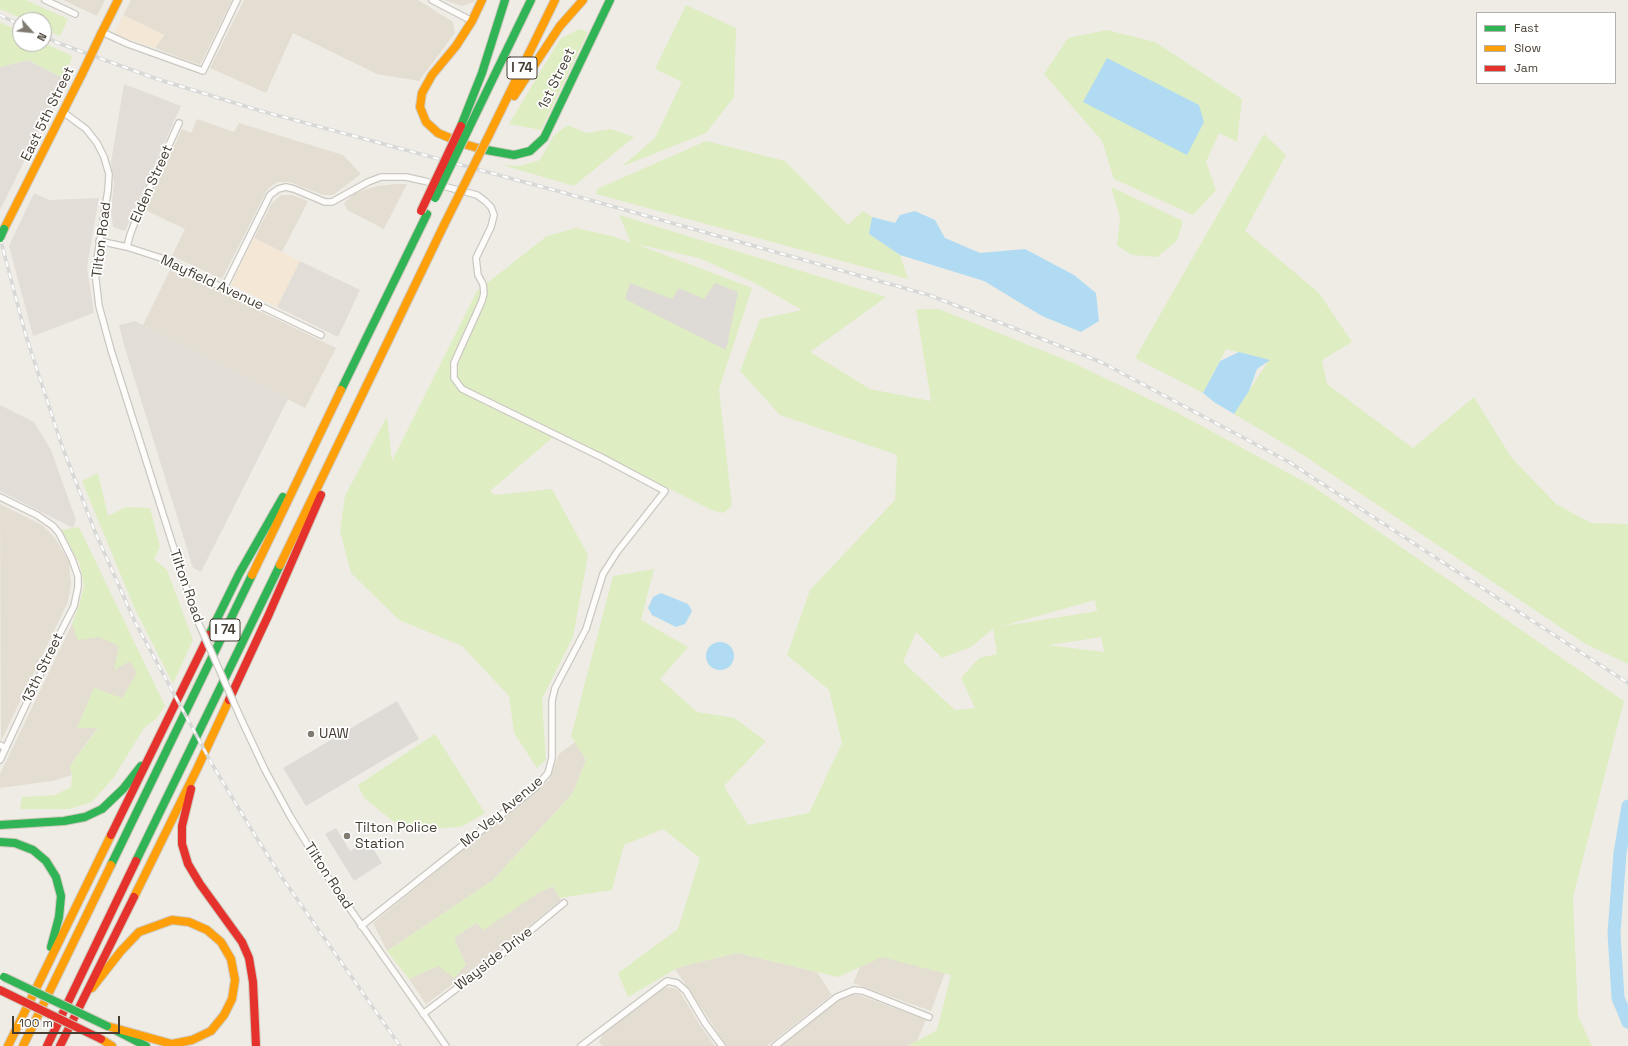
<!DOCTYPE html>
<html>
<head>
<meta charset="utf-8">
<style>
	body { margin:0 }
	#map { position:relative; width:1628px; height:1046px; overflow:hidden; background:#efece6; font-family:"Space Grotesk",sans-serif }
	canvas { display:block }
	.legend { position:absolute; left:1476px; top:12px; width:140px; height:72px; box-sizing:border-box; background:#fff; border:1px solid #b5b1ad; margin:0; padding:5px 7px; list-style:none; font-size:12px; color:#453d32 }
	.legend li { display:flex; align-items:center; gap:8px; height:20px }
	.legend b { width:20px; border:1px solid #b5b1ad }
	.north { position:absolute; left:12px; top:12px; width:40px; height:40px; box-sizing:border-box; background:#fff; border:1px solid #b5b1ad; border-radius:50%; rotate:117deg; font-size:11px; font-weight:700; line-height:16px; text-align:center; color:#453d32 }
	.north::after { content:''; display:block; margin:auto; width:14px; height:18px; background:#807a71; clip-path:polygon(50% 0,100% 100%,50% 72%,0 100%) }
	.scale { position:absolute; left:12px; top:1016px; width:108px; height:18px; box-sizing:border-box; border:2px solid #453d32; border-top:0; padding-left:5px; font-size:12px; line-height:14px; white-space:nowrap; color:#453d32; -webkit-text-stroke:3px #fff; paint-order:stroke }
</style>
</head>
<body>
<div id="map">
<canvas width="1628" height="1046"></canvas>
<ul class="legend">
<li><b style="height:5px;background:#30b455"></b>Fast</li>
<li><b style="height:5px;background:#ff9f0a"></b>Slow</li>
<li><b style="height:5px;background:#e5322d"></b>Jam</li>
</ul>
<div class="north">N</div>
<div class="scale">100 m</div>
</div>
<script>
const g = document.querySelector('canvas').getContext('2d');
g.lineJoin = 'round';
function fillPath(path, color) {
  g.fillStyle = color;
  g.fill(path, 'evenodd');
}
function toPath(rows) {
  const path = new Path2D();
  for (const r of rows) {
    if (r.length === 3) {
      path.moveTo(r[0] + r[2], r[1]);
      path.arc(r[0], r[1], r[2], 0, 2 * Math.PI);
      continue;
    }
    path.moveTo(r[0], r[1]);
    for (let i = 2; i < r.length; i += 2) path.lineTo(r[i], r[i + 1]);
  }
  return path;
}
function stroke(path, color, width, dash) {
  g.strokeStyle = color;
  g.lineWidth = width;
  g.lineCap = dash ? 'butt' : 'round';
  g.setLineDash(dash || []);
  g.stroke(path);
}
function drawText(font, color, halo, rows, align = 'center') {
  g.font = font + ' "Space Grotesk",sans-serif';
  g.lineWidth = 3.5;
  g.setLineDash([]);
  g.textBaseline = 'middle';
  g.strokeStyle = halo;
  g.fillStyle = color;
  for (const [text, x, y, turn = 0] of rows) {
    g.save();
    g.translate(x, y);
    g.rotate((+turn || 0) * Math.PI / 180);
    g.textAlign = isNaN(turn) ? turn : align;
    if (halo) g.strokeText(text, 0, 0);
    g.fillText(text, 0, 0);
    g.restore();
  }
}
fillPath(toPath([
	[63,0,105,0,97,16],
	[131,0,232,0,200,65,155,48,164,35,123,15],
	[244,0,418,0,453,22,455,33,419,81,377,74,293,33,266,93,210,68],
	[444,0,475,0,474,2,462,6],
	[197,119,234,132,239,123,343,155,361,174,333,195,323,195,290,182,277,182,267,190,222,279,172,256,185,229,145,210,182,129,191,133],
	[396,184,407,184,384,229,347,210,344,203,355,193,377,186],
	[281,195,292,195,308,201,282,252,254,238,272,203],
	[171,268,336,348,305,408,143,325],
	[0,504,42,525,55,538,69,562,71,584,68,602,1,741],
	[72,624,124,648,137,673,122,699,94,688,78,727,98,727,70,766,72,775,52,781,0,788,0,774],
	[575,742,586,760,573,793,493,880,387,951,373,923,549,780,559,754],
	[553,886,561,900,507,944,426,1004,409,979,438,966,466,965,454,938,476,923],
	[738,953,817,972,832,995,767,1046,727,1046,675,969,679,967],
	[882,956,945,973,931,1011,853,983,860,967],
	[665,987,674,988,680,992,700,1025,715,1046,602,1046,599,1042,603,1034],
	[851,995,859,995,926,1020,917,1041,908,1046,780,1046,843,997]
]), '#e4ded2');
fillPath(toPath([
	[123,15,164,35,155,48,114,34],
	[254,238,300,261,277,307,231,285]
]), '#f4e7d6');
fillPath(toPath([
	[28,60,65,79,0,210,0,67],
	[124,84,181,106,125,231,113,227,111,211,114,183,111,162],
	[34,193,49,200,99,198,87,267,94,313,33,336,9,246],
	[300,261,360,290,338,337,277,307],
	[135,321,288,399,201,572,193,568,124,345,119,325],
	[0,405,34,422,51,450,76,520,73,528,0,491]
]), '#e3ddd7');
fillPath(toPath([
	[0,0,26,0,68,19,60,36,44,29,44,20,25,20,0,9],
	[686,5,736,28,734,97,706,133,621,167,655,138,682,82,655,69],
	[0,22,20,32,20,44,44,44,44,43,72,56,65,79,28,60,0,67],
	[579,29,588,32,541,130,509,124,560,39],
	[1107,30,1155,42,1242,99,1237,142,1219,133,1206,162,1216,190,1193,215,1114,179,1102,141,1044,74,1068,38],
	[568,125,586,133,611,129,634,137,574,186,502,165,520,166,540,160,554,135],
	[1264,134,1286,155,1245,231,1319,293,1352,342,1322,360,1327,384,1413,448,1474,397,1511,457,1556,504,1591,523,1628,524,1628,664,1584,643,1300,453,1234,414,1269,360,1226,349,1203,393,1135,358],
	[706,141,785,161,848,225,863,211,872,217,869,234,900,255,908,279,596,194,597,189],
	[1111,187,1183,221,1177,241,1157,257,1132,255,1117,246,1120,217],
	[619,215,886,297,810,352,870,389,931,401,916,309,939,309,1071,362,1176,412,1314,487,1624,701,1573,897,1578,1016,1592,1046,908,1046,937,1030,951,975,882,957,838,977,738,953,679,967,628,997,618,973,678,929,700,858,663,829,624,845,612,890,560,898,553,886,538,893,484,930,476,923,454,938,466,965,454,978,438,966,409,979,387,951,493,880,573,793,586,760,571,736,613,576,654,569,641,620,688,647,660,679,697,712,734,718,766,741,724,786,748,825,809,813,842,743,829,690,787,655,810,590,895,500,897,455,780,415,740,371,760,319,802,310,753,282,699,258,636,244,752,288,719,389,732,506,723,513,711,510,559,432,490,491,495,495,552,489,588,555,573,637,542,699,546,760,537,768,514,733,509,696,462,646,399,620,351,573,340,531,345,496,387,416,392,461,477,291,547,236,576,228,615,237,631,243],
	[1095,600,1097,611,998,627,999,627],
	[993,629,997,654,979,658,961,678,975,708,955,710,903,662,916,632,942,658,971,647],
	[1101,637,1104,652,1049,645],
	[98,473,108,516,126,507,150,508,160,547,154,559,167,570,193,640,173,684,134,607,82,481],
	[79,527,165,706,157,718,144,728,114,777,92,802,69,809,20,809,22,797,55,795,71,787,72,775,70,766,98,728,77,728,94,688,122,698,137,673,130,661,114,670,119,646,99,637,78,640,72,624,78,608,84,586,80,565,62,530],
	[435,734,485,813,461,827,428,829,394,822,364,798,358,785]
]), '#deedc2');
fillPath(toPath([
	[630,283,672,299,679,288,704,299,715,283,738,292,726,350,625,299],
	[397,701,419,739,306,806,283,768],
	[336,828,350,851,368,840,382,863,354,881,325,834]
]), '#dedbd6');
fillPath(toPath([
	[1107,58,1199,105,1204,122,1187,155,1083,102],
	[915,211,935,220,945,238,980,253,1025,249,1074,275,1096,293,1099,321,1081,332,1042,316,984,281,900,255,869,234,872,217,895,223,900,215],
	[1239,352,1270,360,1257,369,1249,391,1234,414,1214,402,1203,393,1220,361],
	[661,593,688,604,692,611,685,624,676,627,652,615,648,608,653,597],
	[720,656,14]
]), '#b1dbf3');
stroke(toPath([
	[1628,806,1620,853,1614,933,1618,998,1628,1022]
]), '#b1dbf3', 13);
const street = toPath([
	[45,0,75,14],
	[432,0,472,21],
	[102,32,128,44,203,71,237,0],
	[63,112,86,129,97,143,104,157,109,174,108,190,95,272,99,306,111,350,195,615],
	[99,241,127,247,161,258,321,335],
	[127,247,130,235,142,204,179,123],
	[224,288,270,195,278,189,286,187,294,189,325,202,332,202,368,182,381,177,406,177,424,181,477,195,485,201,491,207,494,215,491,227,476,258,478,275,483,284,484,293,482,301,454,363,454,378,462,389,601,457,665,491,617,552,603,574,586,629,555,688,552,701,552,758,548,773,536,787,361,926],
	[0,497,37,515,53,526,59,533,72,559,78,576,78,587,74,606,51,651,0,760],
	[242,721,265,770,290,816,325,873,446,1046],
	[0,745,6,748],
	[423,1014,506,951,564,903],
	[581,1046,667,981,677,983,686,991,705,1023,722,1046],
	[775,1046,837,997,854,990,863,991,929,1017]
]);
const fast = toPath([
	[461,126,482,73,505,0],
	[468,130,531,0],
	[481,149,514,155,530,151,544,138,610,0],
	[341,390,427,214],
	[209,635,239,574,283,497],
	[0,825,64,821,85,817,102,809,123,789,141,766],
	[0,842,15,843,33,850,46,861,56,877,61,896,59,917,51,947],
	[136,861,280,565],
	[111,865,252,575],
	[117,1031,146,1046]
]);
const slow = toPath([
	[101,34,118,0],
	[514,96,560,26,583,0],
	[489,135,555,0],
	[481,149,464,144,438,133,426,122,420,107,422,93,432,75,456,46,472,21,482,0],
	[4,229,82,74],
	[280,565,444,225],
	[252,575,341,390],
	[134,897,197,769,229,700],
	[92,988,121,951,139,932,172,920,189,922,207,930,221,942,231,959,235,980,232,999,224,1015,211,1031,192,1040,172,1044,107,1026],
	[101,1039,112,1046],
	[8,1046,111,835],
	[23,1046,111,865]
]);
const jam = toPath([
	[229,700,269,614,321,495],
	[191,789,182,826,182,844,188,864,200,884,242,942,249,958,253,982,256,1046],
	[111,835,209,635],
	[47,1046,136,861],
	[60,1046,134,897]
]);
stroke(street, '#cbc8c2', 8);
stroke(fast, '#d0cabd', 10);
stroke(slow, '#d0cabd', 10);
stroke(jam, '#d0cabd', 10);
stroke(street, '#fdfcfb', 5.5);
stroke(fast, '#30b455', 8);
stroke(slow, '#ff9f0a', 8);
stroke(jam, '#e5322d', 8);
const rail = toPath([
	[0,15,20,25],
	[44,36,58,43,157,79,261,111,554,190,929,295,1101,362,1289,462,1628,683],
	[0,238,26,336,62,446,96,534,135,622,212,764,256,837,283,879,400,1046]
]);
stroke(rail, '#d8d8d7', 3.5);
stroke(rail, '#fff', 2, [6]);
const streetBridge = toPath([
	[195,615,242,721]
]);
const fastBridge = toPath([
	[435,198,468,130],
	[0,238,4,229],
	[4,977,107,1026]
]);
const slowBridge = toPath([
	[82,74,101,34],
	[444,225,489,135]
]);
const jamBridge = toPath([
	[421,211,461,126],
	[0,990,101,1039]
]);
stroke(streetBridge, '#cbc8c2', 8, []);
stroke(fastBridge, '#d0cabd', 10, []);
stroke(slowBridge, '#d0cabd', 10, []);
stroke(jamBridge, '#d0cabd', 10, []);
stroke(streetBridge, '#fdfcfb', 5.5);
stroke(fastBridge, '#30b455', 8);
stroke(slowBridge, '#ff9f0a', 8);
stroke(jamBridge, '#e5322d', 8);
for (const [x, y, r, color] of [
	[311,734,4,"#807a71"],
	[347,836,4,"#807a71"]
]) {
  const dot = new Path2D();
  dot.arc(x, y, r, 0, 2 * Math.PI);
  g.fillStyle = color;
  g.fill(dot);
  stroke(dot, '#fff', 1.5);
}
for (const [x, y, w] of [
	[522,68,30],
	[225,630,30]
]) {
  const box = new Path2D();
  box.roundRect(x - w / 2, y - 11, w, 22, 3);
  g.fillStyle = '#fff';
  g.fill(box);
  stroke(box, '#453d32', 1);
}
drawText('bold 13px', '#453d32', null, [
	["I 74",522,68],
	["I 74",225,630]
]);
drawText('14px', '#453d32', '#fff', [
	["1st Street",557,79,-64],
	["East 5th Street",48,114,-64],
	["Elden Street",152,184,-66],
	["Tilton Road",102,240,-83],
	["Mayfield Avenue",212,283,25],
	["Tilton Road",186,586,71],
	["13th Street",43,668,-64],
	["Mc Vey Avenue",502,812,-40],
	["Tilton Road",328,876,57],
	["Wayside Drive",494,959,-38]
]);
drawText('14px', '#453d32', '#fff', [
	["UAW",319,734],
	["Tilton Police",355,828],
	["Station",355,844]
], 'left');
</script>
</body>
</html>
